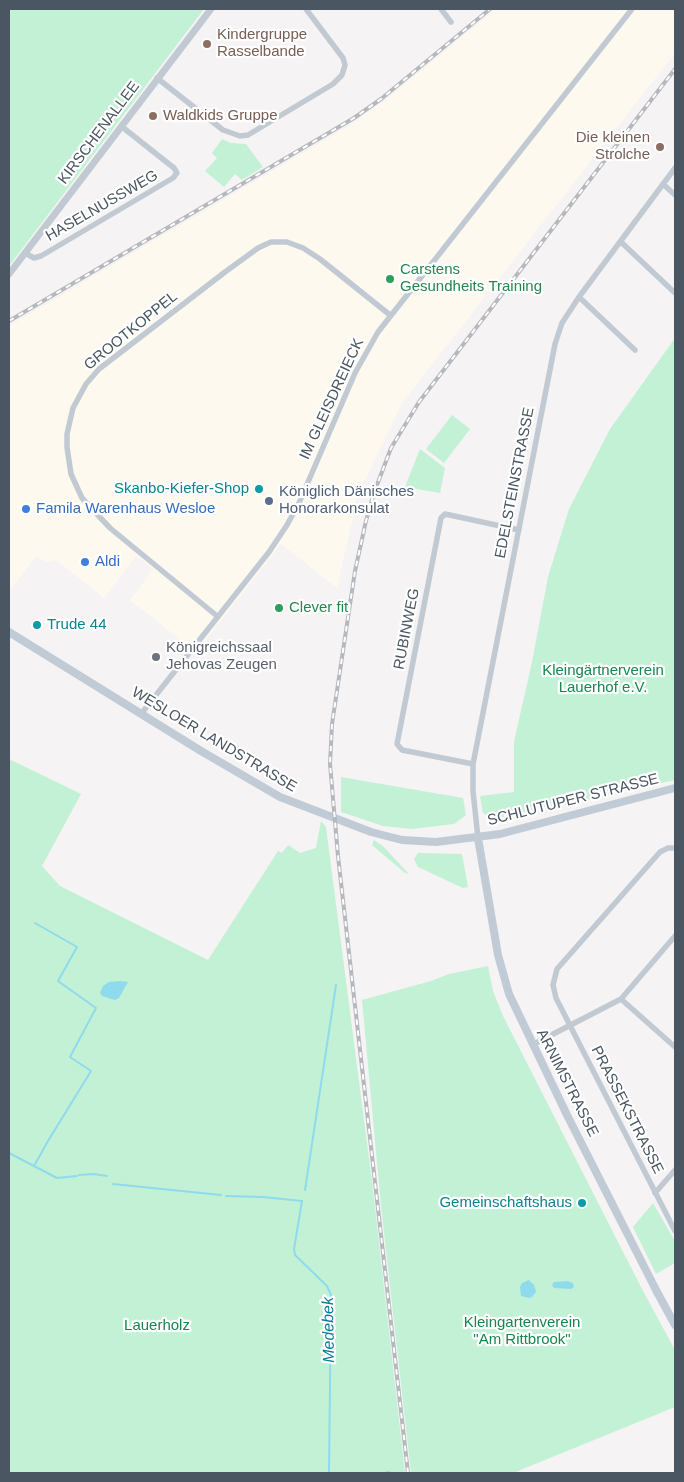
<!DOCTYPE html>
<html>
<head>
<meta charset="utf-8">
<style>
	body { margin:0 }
	#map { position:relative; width:684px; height:1482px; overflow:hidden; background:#f5f3f3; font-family:Helvetica,sans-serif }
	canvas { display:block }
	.frame { position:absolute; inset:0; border:10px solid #4a5661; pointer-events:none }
</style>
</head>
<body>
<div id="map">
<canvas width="684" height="1482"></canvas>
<div class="frame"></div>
</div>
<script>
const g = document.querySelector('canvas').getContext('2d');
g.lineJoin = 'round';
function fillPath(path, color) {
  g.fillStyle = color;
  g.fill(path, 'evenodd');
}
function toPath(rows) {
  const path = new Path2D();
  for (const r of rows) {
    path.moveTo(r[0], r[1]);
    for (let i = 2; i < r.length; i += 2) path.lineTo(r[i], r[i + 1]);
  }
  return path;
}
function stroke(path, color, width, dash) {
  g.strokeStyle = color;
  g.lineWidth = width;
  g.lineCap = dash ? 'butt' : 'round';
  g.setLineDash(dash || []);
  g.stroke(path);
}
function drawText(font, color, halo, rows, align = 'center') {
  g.font = font + ' Helvetica,sans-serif';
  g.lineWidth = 4.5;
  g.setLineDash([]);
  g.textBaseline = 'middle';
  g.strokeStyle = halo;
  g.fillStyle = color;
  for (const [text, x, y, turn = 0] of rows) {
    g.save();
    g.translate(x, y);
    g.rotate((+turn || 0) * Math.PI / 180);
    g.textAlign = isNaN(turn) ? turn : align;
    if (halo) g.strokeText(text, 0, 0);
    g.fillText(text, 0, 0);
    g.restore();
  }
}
fillPath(toPath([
	[496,9,675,9,675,53,402,403,358,495,337,588,281,544,196,652,130,600,153,569,136,556,104,598,56,560,46,562,36,556,9,592,9,326,350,125,385,100]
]), '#fdf9ef');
fillPath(toPath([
	[9,9,204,9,9,266],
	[222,139,231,143,246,144,263,167,242,180,235,174,224,187,205,171,217,158,212,153],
	[675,338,675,780,550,808,532,810,497,818,491,818,483,813,480,796,514,792,514,742,532,662,548,577,569,509,610,429],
	[452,415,470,429,444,463,426,449],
	[420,449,445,468,440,493,405,487],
	[9,759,81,794,42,866,60,886,208,960,278,851,282,853,288,845,300,853,316,848,321,821,326,827,373,1189,405,1473,9,1473],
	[341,777,463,798,466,815,454,824,412,829,383,826,341,812],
	[374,840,384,847,409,874,405,873,372,845],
	[418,853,462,854,468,887,463,888,418,867,414,859],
	[488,966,493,991,503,1016,643,1291,675,1350,675,1407,513,1473,411,1473,381,1206,362,1000,431,981,449,974],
	[653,1203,675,1241,675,1263,656,1274,633,1227]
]), '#c3f1d5');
fillPath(toPath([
	[120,981,128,982,119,998,115,1000,102,996,100,993,103,986,109,982],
	[529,1280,534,1285,536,1292,532,1297,529,1298,521,1296,520,1287,522,1283],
	[568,1281,573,1283,574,1287,571,1289,554,1288,552,1285,554,1282]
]), '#90daee');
stroke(toPath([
	[9,1153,57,1178,77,1176],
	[34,1166,48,1141,91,1071,70,1057,96,1008,58,981,77,947,35,923],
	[79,1175,94,1174,107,1176],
	[113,1184,221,1195],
	[305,1190,336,985],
	[226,1196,263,1197,302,1201,294,1249,295,1255,327,1286,331,1295,329,1473],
	[384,1473,389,1472]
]), '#90daee', 2);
stroke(toPath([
	[441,9,451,22],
	[157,78,223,130,240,136,248,135,333,84,342,75,345,65,343,58,306,9],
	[663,184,675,195],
	[621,242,675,293],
	[25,253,34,258,41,256,173,178,177,173,174,168,121,126],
	[579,297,635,350],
	[217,616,110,528,82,498,71,474,67,447,67,434,73,408,86,384,99,369,225,272,258,248,271,242,287,242,303,248,320,259,390,315],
	[141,714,269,552,287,525,299,503,355,373,378,332,632,9],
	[473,764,402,750,397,744,441,518,445,514,519,530],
	[478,838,473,791,473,764,555,344,562,323,579,297,675,168],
	[675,848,668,848,660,852,557,969,553,985,556,998,675,1231],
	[621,999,675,1047],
	[532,1045,621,999,675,936],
	[655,1193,675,1170]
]), '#c1cad2', 5.5);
stroke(toPath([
	[9,274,211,9]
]), '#c1cad2', 7);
stroke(toPath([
	[9,632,201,751,280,797,371,832,402,840,436,842,500,834,675,788],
	[478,838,498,955,509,994,567,1115,656,1290,675,1325]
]), '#c1cbd6', 8);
const rail = toPath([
	[9,321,354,118,381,99,490,9],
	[408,1473,338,856,330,764,332,724,355,571,366,521,374,493,391,448,419,402,675,69]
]);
stroke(rail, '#b5b8bd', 4);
stroke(rail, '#fff', 2, [5.5]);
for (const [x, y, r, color] of [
	[207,44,5,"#8d6e63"],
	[153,116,5,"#8d6e63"],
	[660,147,5,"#8d6e63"],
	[390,279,5,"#2e9e5b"],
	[259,489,5,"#0f9aa8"],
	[269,501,5,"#5c6f8a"],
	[26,509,5,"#3f7fe0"],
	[85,562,5,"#3f7fe0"],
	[279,608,5,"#2e9e5b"],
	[37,625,5,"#0f9aa8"],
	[156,657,5,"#6b7280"],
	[582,1203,5,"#0f9aa8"]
]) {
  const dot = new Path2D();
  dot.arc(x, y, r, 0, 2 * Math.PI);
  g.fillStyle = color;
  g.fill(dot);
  stroke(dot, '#fff', 2);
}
drawText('15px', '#785e54', '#fff', [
	["Kindergruppe",217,35],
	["Rasselbande",217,52],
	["Waldkids Gruppe",163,116],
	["Die kleinen",650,138,"right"],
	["Strolche",650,155,"right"]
], 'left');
drawText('15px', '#4a5661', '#fff', [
	["KIRSCHENALLEE",99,133,-53],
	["HASELNUSSWEG",102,206,-30],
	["GROOTKOPPEL",131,331,-39],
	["IM GLEISDREIECK",332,399,-65],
	["EDELSTEINSTRASSE",515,483,-79],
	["RUBINWEG",407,629,-79],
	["WESLOER LANDSTRASSE",214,740,31],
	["SCHLUTUPER STRASSE",573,800,-14],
	["ARNIMSTRASSE",567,1083,63],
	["PRASSEKSTRASSE",627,1110,63]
]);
drawText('15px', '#27864d', '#fff', [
	["Carstens",400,270],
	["Gesundheits Training",400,287],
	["Clever fit",289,608]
], 'left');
drawText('15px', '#0d838f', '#fff', [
	["Skanbo-Kiefer-Shop",249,489],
	["Trude 44",47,625,"left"],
	["Gemeinschaftshaus",572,1203]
], 'right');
drawText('15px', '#4e5e75', '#fff', [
	["Königlich Dänisches",279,492],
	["Honorarkonsulat",279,509]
], 'left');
drawText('15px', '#366cbe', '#fff', [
	["Famila Warenhaus Wesloe",36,509],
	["Aldi",95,562]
], 'left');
drawText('15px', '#5b616d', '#fff', [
	["Königreichssaal",166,648],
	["Jehovas Zeugen",166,665]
], 'left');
drawText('15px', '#17864f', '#fff', [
	["Kleingärtnerverein",603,671],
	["Lauerhof e.V.",603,688],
	["Kleingartenverein",522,1323],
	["\"Am Rittbrook\"",522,1340],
	["Lauerholz",157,1326]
]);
drawText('italic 16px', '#0c7c9b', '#fff', [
	["Medebek",329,1330,-91]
]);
</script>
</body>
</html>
